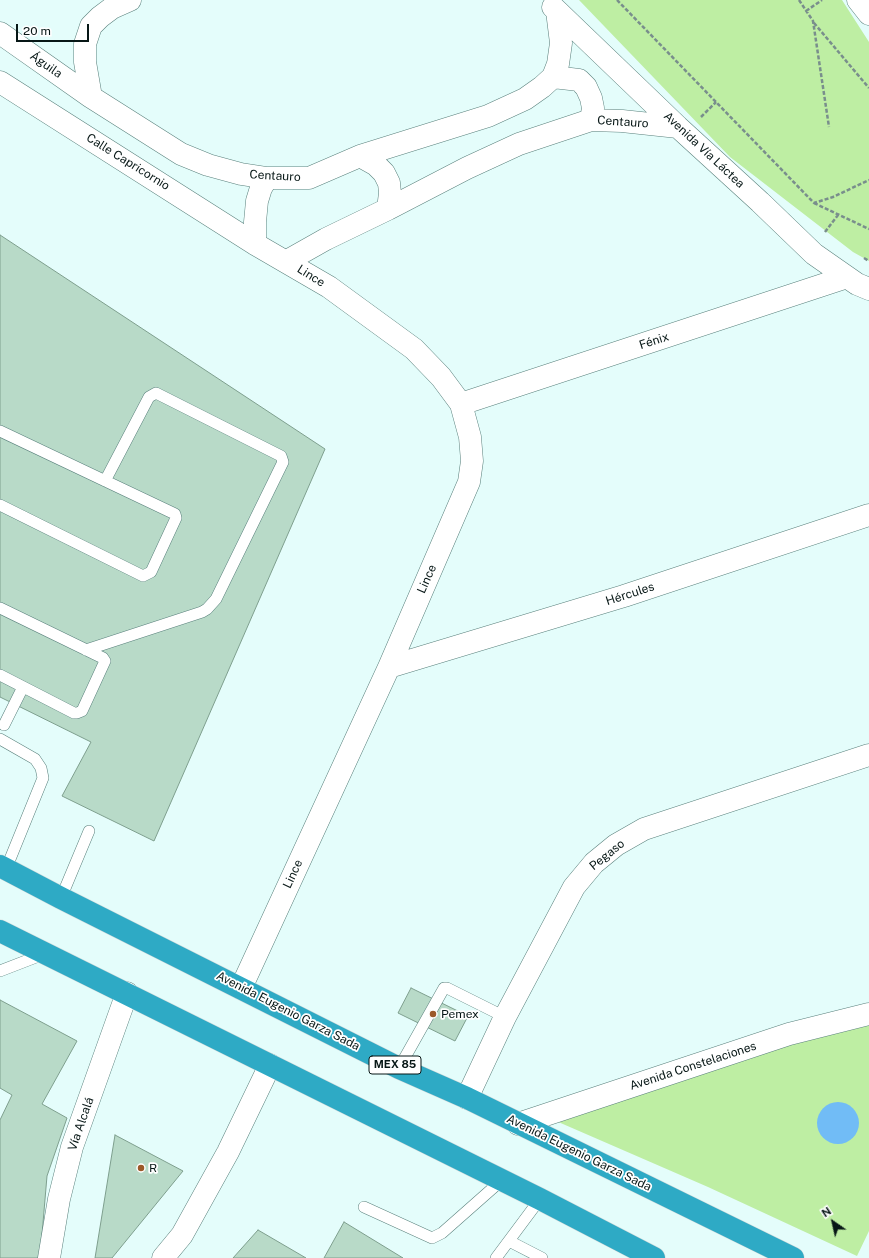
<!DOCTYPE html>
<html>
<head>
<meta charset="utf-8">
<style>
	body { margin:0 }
	#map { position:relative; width:869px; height:1258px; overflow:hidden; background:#e4fdfb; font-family:"Public Sans",sans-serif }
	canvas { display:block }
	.north { position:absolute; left:813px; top:1202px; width:40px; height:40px; -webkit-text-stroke:3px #fff; paint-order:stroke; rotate:326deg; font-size:11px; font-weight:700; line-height:16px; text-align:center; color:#071716 }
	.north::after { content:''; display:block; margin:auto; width:14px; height:18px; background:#071716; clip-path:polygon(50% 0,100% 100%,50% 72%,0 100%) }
	.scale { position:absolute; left:16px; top:24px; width:73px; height:18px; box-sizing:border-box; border:2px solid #071716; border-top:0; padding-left:5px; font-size:12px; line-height:14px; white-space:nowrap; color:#071716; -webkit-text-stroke:3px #fff; paint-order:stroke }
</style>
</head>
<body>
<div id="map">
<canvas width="869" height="1258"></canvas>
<div class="north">N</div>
<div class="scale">20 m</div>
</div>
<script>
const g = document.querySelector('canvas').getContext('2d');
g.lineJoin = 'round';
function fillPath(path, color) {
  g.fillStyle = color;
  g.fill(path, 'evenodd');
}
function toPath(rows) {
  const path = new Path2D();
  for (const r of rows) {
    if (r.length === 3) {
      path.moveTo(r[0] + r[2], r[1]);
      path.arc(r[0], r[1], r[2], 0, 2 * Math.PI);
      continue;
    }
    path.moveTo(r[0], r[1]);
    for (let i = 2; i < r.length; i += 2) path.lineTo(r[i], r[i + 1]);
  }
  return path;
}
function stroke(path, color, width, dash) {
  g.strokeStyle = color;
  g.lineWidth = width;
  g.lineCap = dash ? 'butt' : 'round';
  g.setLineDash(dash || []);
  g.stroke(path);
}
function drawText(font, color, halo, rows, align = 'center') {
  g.font = font + ' "Public Sans",sans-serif';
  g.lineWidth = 3.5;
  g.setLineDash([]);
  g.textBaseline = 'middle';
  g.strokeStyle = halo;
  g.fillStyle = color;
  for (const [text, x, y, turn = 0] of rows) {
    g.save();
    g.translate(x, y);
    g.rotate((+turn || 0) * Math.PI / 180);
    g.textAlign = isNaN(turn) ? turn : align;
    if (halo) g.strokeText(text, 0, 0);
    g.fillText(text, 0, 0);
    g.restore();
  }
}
fillPath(toPath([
	[579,0,842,0,869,42,869,261,853,252,730,157],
	[869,1012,869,1231,857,1256,708,1187,556,1121]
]), '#beeea3');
fillPath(toPath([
	[838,1123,21]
]), '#71bcf6');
const building = toPath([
	[0,235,325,449,154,841,62,796,91,742,0,697,0,235],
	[411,988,468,1016,455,1041,398,1013,411,988],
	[0,1000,77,1041,42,1104,67,1118,47,1176,40,1258,0,1258,0,1120,12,1095,0,1088,0,1000],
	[115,1135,183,1171,112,1258,95,1258,115,1135],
	[344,1222,403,1258,324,1258,344,1222],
	[258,1230,306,1258,233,1258,258,1230]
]);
fillPath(building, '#b8dac8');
stroke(building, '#7e9f8e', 1);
const lane = toPath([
	[0,431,175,514,176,518,151,572,143,576,0,505],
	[0,608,103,658,105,661,82,711,77,713,74,713,0,675],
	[86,650,202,612,207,609,216,599,283,462,281,456,156,393,149,397,105,481],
	[4,725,21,691],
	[0,739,35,759,41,768,43,778,6,869],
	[61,898,89,831],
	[0,971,44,954],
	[399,1068,444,988,447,988,505,1017],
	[364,1207,432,1238,442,1233,502,1180],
	[509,1241,542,1258],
	[496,1258,540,1199]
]);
const street = toPath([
	[858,0,869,14],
	[553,7,678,127,760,202,814,254,857,284,869,289],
	[0,33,91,97,181,154,208,165,241,174,267,178,309,178,360,156,488,116,525,99,542,87,553,77,558,64,561,43,557,11],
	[553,77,579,80,586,87,591,98,593,108,591,120],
	[0,82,255,244,329,287,414,349,441,377,461,404,470,437,472,461,469,482,389,667,241,988],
	[91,97,85,62,85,44,91,26,100,17,112,8,130,0],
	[360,156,376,165,384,173,389,183,390,193,388,209],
	[255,244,255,222,257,201,261,188,267,178],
	[287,261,326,239,388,209,467,168,519,144,591,120,622,121,678,127],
	[461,404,847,277],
	[389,667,624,596,869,515],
	[467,1098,505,1017,574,887,594,863,616,845,644,829,869,755],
	[518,1124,789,1034,869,1014],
	[49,1258,59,1199,72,1147,127,993],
	[163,1258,182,1235,228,1152,270,1065]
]);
const highway = toPath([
	[0,866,61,898,399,1068,467,1098,793,1258],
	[0,931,540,1199,654,1258]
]);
stroke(lane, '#59807c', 12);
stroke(street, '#59807c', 23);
stroke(highway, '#d7dada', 23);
stroke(toPath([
	[617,0,814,203,833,197,869,180],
	[799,0,813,21,829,127],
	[806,11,822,0],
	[814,23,869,88],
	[701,117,716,102],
	[814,203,869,229],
	[825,232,838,215],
	[864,258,869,261]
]), '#798e8c', 2.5, [4, 2]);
stroke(lane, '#fff', 11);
stroke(street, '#fff', 22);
stroke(highway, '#2eaac5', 22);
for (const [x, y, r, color] of [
	[433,1014,4,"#9c5929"],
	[141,1168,4,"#9c5929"]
]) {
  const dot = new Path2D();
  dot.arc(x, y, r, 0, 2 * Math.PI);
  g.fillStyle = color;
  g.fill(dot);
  stroke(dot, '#fff', 1.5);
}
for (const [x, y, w] of [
	[395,1065,52]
]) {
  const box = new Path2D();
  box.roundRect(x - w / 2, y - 9, w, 18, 3);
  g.fillStyle = '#fff';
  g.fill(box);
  stroke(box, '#071716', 1);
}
drawText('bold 11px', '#071716', null, [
	["MEX 85",395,1065]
]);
drawText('12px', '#071716', '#fff', [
	["Águila",46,65,35],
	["Centauro",623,122,4],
	["Avenida Vía Láctea",704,150,43],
	["Calle Capricornio",128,162,32],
	["Centauro",275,176,3],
	["Lince",311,276,32],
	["Fénix",654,341,-18],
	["Lince",427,579,-66],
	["Hércules",630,594,-18],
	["Pegaso",607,855,-39],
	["Lince",293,874,-65],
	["Avenida Eugenio Garza Sada",288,1011,27],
	["Avenida Constelaciones",693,1066,-18],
	["Vía Alcalá",81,1124,-71],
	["Avenida Eugenio Garza Sada",579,1153,26]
]);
drawText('12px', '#071716', '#fff', [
	["Pemex",441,1014],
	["R",149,1168]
], 'left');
</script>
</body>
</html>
